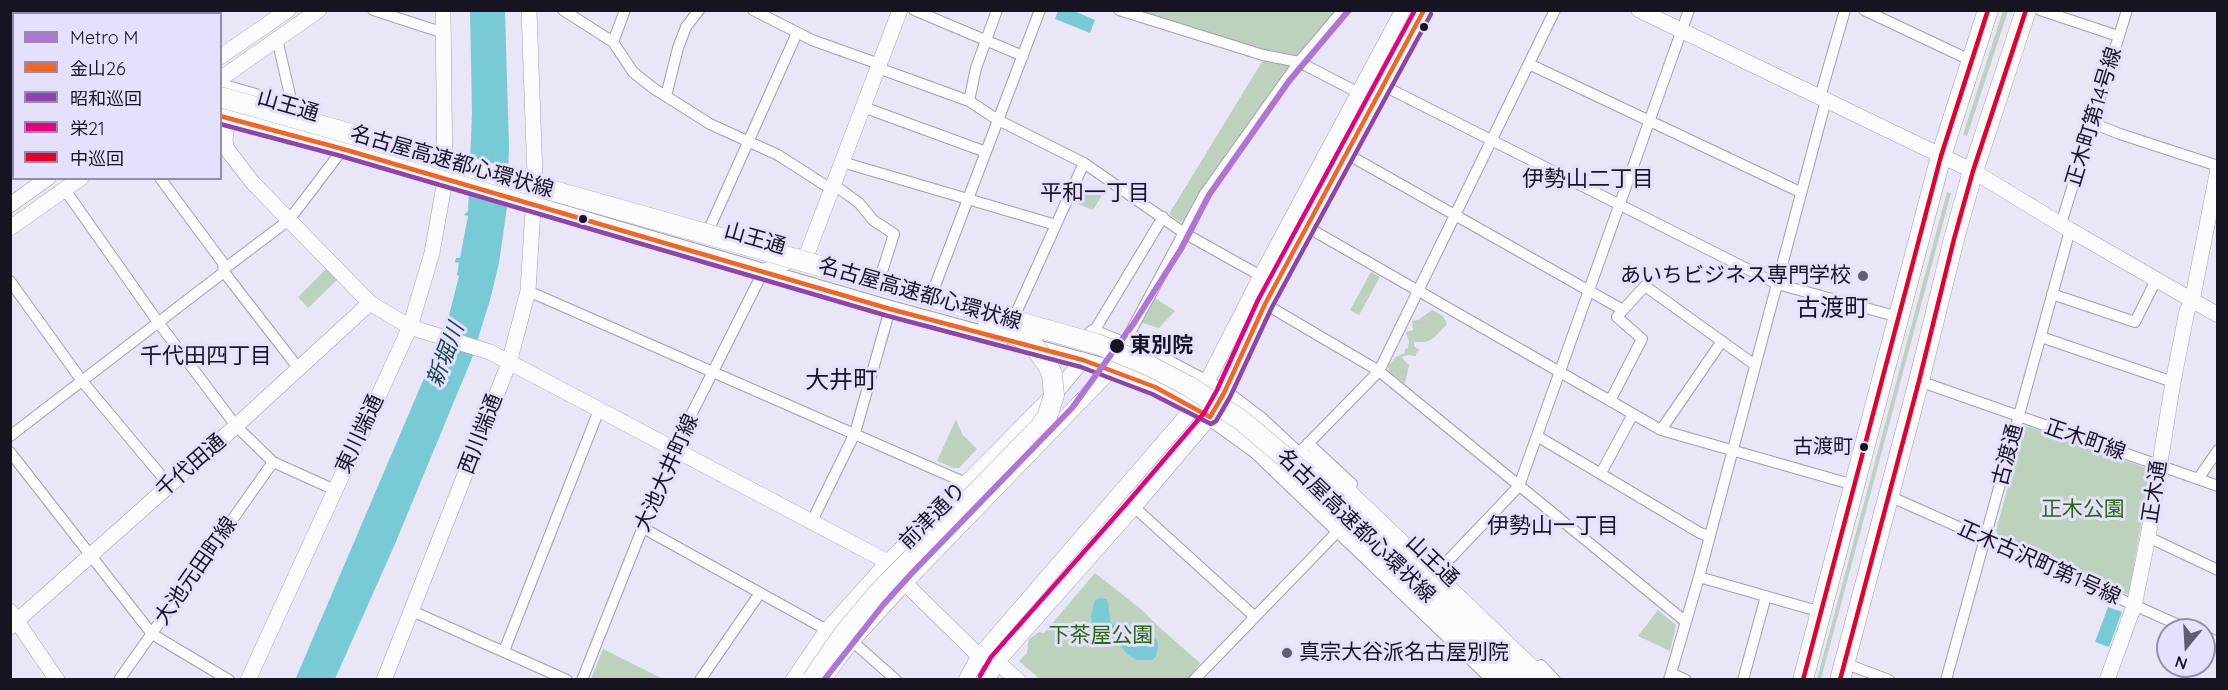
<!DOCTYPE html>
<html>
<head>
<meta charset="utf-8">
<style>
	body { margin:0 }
	#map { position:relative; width:2228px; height:690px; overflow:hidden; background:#e9e6f7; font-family:Quicksand,"Noto Sans JP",sans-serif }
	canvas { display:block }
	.frame { position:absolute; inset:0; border:12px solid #161421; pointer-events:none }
	.legend { position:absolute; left:12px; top:12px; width:210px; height:168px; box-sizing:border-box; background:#e4e0fd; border:2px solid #928ea5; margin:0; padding:8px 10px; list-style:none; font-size:18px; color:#161421 }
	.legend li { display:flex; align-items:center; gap:12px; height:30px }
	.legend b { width:30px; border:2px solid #928ea5 }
	.north { position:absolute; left:2156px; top:618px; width:60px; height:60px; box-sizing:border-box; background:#e4e0fd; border:2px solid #928ea5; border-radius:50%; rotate:198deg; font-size:16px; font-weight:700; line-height:24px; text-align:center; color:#161421 }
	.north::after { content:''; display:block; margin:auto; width:21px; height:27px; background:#605e6c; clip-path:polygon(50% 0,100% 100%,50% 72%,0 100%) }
</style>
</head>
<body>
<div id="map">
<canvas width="2228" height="690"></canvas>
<div class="frame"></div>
<ul class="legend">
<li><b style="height:8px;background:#b074d6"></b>Metro M</li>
<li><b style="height:8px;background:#f26522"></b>金山26</li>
<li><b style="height:8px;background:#8e44ad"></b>昭和巡回</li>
<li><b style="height:8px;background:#e5007d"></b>栄21</li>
<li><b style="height:8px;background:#e4002b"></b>中巡回</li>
</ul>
<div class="north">N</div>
</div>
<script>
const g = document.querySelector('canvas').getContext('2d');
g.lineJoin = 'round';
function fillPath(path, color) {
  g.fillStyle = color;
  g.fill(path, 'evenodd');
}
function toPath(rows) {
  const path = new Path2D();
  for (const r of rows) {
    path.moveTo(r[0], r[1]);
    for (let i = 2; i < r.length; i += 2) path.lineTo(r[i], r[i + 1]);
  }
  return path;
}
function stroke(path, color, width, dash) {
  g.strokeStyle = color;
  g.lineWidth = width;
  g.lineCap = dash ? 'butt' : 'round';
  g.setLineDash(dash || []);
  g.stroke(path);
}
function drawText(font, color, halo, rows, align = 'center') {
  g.font = font + ' Quicksand,"Noto Sans JP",sans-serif';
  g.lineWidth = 6;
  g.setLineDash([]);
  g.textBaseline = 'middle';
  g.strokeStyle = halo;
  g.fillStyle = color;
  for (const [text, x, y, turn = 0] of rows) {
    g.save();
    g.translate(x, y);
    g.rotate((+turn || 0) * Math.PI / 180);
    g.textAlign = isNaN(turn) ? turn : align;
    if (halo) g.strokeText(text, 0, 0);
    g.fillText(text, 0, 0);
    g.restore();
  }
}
fillPath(toPath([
	[1132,11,1338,11,1186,220,1180,222,1169,214,1268,52],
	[2003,11,2008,11,1967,136,1963,135],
	[1078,184,1102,195,1093,210,1071,201],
	[1947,192,1951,193,1821,679,1817,679],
	[326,269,337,280,308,308,298,297],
	[1371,272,1380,277,1359,315,1350,310],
	[1155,298,1175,311,1159,328,1139,322],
	[1432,310,1443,316,1447,324,1434,338,1426,342,1414,342,1414,346,1420,350,1416,353,1416,356,1407,355,1401,357,1409,365,1405,384,1389,371,1388,366,1396,357,1405,353,1405,349,1408,348,1409,342,1406,332,1413,330,1412,321,1418,320],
	[956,419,962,434,977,449,959,468,954,468,937,461],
	[2027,426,2146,468,2150,475,2129,593,2126,594,2000,539,1996,531,2024,428],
	[1095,573,1142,610,1159,627,1200,663,1196,668,1198,674,1196,679,1041,680,1019,661,1027,653,1029,639,1039,632,1044,633],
	[1658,610,1676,625,1670,651,1638,636],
	[603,649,663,679,591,679]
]), '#bcd2bd');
fillPath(toPath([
	[1072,10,1095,20,1090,33,1055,19,1058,11],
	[470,11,505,11,509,147,507,207,499,263,490,300,472,358,395,544,335,679,295,680,446,327,459,276,457,275,459,263,455,262,456,258,460,258,468,216,464,215,468,211,472,113],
	[1101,598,1106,599,1108,602,1110,621,1113,624,1137,628,1157,640,1158,647,1156,656,1152,660,1137,660,1127,654,1118,643,1107,639,1103,631,1093,628,1091,616,1094,603,1096,599],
	[2108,607,2122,612,2109,647,2095,642]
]), '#78cbd5');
const street = toPath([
	[373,10,444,33],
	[563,10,613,42,633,72,653,88,710,124,778,155,831,189],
	[753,10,812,40,879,64],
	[914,10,1023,56],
	[1119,10,1263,55,1299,62,1359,93],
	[1864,10,1972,61],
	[2040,10,2118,36],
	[80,14,81,10],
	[204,14,209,10],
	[277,39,293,108],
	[613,42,625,10],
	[1529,64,1800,192],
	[878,68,969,101,998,120,1084,163,1184,233,1261,276],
	[1382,85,1777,284,1899,317],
	[666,96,678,48,686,27,699,10],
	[1820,97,1845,10],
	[969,101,976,68,997,10],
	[863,107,986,152],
	[2092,123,2120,134,2218,166],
	[10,149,14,147],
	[1347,154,1623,310,1645,286,1755,365],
	[842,162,1056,225],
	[160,178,223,263,224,272,299,369],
	[833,184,859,203,873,220,894,234,881,275],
	[65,190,158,322,236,426,273,462,335,490],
	[2061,224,2127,10],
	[710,227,797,33],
	[1307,227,1661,430,1854,485],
	[224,269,289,220,343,149],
	[10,281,82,381,169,485],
	[528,291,966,483],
	[933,291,1040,10],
	[2052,294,2135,322,2156,280],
	[1265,304,1379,371,1686,622],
	[1016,313,1084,163],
	[1093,333,1163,217],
	[2041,337,2173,382],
	[1124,344,1204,195,1299,62,1343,10],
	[1919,381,2218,486],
	[1610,401,1642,339,1617,317,1623,310],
	[1661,430,1722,341],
	[10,436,224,272],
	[1537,436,1700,533,1709,536],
	[1308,443,1352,484],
	[10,452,152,634,229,680],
	[1297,455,1379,371,1555,10],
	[1601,473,1633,414],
	[2198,479,2218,450],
	[1889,496,2190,630],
	[1134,507,1254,616],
	[812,521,855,433,890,309],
	[643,528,827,630],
	[2148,537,2218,570],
	[1440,569,1519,486,1689,10],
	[1699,577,1821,612],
	[412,611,567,680],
	[2204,636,2218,642],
	[852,641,896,680],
	[504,651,599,410],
	[1844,663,1889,680],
	[1541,665,1555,680],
	[1671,673,1686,680],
	[119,680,273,462],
	[582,680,674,449,763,272],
	[700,680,760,593],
	[1194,680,1340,529],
	[1669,680,1699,577,1826,100],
	[1743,680,1766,596],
	[1946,680,2070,230]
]);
const secondary = toPath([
	[1639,10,1973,171,2070,230,2218,315],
	[220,57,288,10],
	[220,79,319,10],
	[228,118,225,139,226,148,253,183,370,303,410,327,490,352,888,562,905,583,979,656,997,662,1018,680],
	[10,205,48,178],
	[10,228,81,178],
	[763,272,807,254,900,10],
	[10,611,57,680],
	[10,627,236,426,370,303],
	[248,680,410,327,432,253,445,180,443,10],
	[384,680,509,363,528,291,535,177,529,10],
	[793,680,827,630,888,562,1057,391,1083,360],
	[823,680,852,641,905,583,1112,369],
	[966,680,979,656,1194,407,1261,276,1403,10],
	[987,680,997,662,1134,507,1210,417,1224,393,1265,304,1424,10],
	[2107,680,2134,606,2148,537,2173,382,2187,311,2192,301,2218,169]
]);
const primary = toPath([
	[10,59,14,60],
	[220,87,269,101],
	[220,116,343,149,890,309,1001,339],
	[1093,333,1167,363,1224,393,1261,421,1307,464],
	[1029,346,1112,369,1155,387,1210,417,1256,450,1496,680]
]);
const highway = toPath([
	[10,40,14,41],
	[1297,455,1339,485,1542,680],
	[1305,474,1517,680],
	[1803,680,1941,156,1988,10],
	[1840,680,1919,381,1954,239,1973,171,2026,10]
]);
stroke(street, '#a3a0ae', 12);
stroke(secondary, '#a3a0ae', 16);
stroke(primary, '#a3a0ae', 18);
stroke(highway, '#a3a0ae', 21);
stroke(street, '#fcfbfe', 10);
stroke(secondary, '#fcfbfe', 15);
stroke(primary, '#fcfbfe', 16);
stroke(highway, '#fcfbfe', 20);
const highwayBridge = toPath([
	[220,97,1097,344,1150,366,1190,387,1241,420,1305,474],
	[812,680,845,632,879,592,1040,427,1047,417,1054,395,1052,374,1047,364,1032,343,1012,334,988,327]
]);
stroke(highwayBridge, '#a3a0ae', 21, []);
stroke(highwayBridge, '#fcfbfe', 20);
stroke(toPath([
	[220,116,343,149,890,309,1083,360,1155,387,1210,417,1224,393,1265,304,1424,10]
]), '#f26522', 4.5);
stroke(toPath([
	[220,124,341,156,888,316,1081,367,1152,394,1211,424,1216,421,1230,397,1272,307,1431,14]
]), '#8e44ad', 4.5);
stroke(toPath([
	[980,676,991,657,1128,502,1204,413,1217,390,1258,300,1415,10]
]), '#e5007d', 4.5);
stroke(toPath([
	[1803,680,1941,156,1988,10],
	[1840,680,1919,381,1954,239,1973,171,2026,10]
]), '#e4002b', 4.5);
stroke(toPath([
	[824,680,883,605,912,573,1072,408,1134,323,1181,249,1209,195,1289,81,1349,10]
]), '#b074d6', 6);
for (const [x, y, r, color] of [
	[1424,27,5,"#161421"],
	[583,219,5,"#161421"],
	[1863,276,6,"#605e6c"],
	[1117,346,8,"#161421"],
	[1864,447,5,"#161421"],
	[1287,653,6,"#605e6c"]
]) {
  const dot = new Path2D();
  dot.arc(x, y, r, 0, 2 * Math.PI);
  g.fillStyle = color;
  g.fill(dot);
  stroke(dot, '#e4e0fd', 2);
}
drawText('20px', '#161421', '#e4e0fd', [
	["古渡町",1853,447]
], 'right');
drawText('21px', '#161421', '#e4e0fd', [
	["山王通",288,106,16],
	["正木町第14号線",2094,117,-73],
	["名古屋高速都心環状線",452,162,16],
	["山王通",755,239,16],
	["名古屋高速都心環状線",920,294,16],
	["東川端通",360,434,-65],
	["西川端通",481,434,-69],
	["正木町線",2085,440,19],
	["古渡通",2008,455,-75],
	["千代田通",191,466,-41],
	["大池大井町線",667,473,-66],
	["正木通",2155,492,-81],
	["前津通り",933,516,-45],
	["名古屋高速都心環状線",1356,526,44],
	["山王通",1432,561,44],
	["正木古沢町第1号線",2039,563,24],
	["大池元田町線",196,571,-55]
]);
drawText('21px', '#161421', '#e4e0fd', [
	["あいちビジネス専門学校",1851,276],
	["真宗大谷派名古屋別院",1299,653,"left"]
], 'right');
drawText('bold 21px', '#161421', '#e4e0fd', [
	["東別院",1130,346]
], 'left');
drawText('21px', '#266911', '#e4e0fd', [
	["正木公園",2083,510],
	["下茶屋公園",1101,636]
]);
drawText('22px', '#161421', '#e4e0fd', [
	["伊勢山二丁目",1588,179],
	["平和一丁目",1095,193],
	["千代田四丁目",206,356],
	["伊勢山一丁目",1553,526]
]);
drawText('italic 22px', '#12474b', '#e4e0fd', [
	["新堀川",446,355,-69]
]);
drawText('24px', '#161421', '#e4e0fd', [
	["古渡町",1832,309],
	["大井町",841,381]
]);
</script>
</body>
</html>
